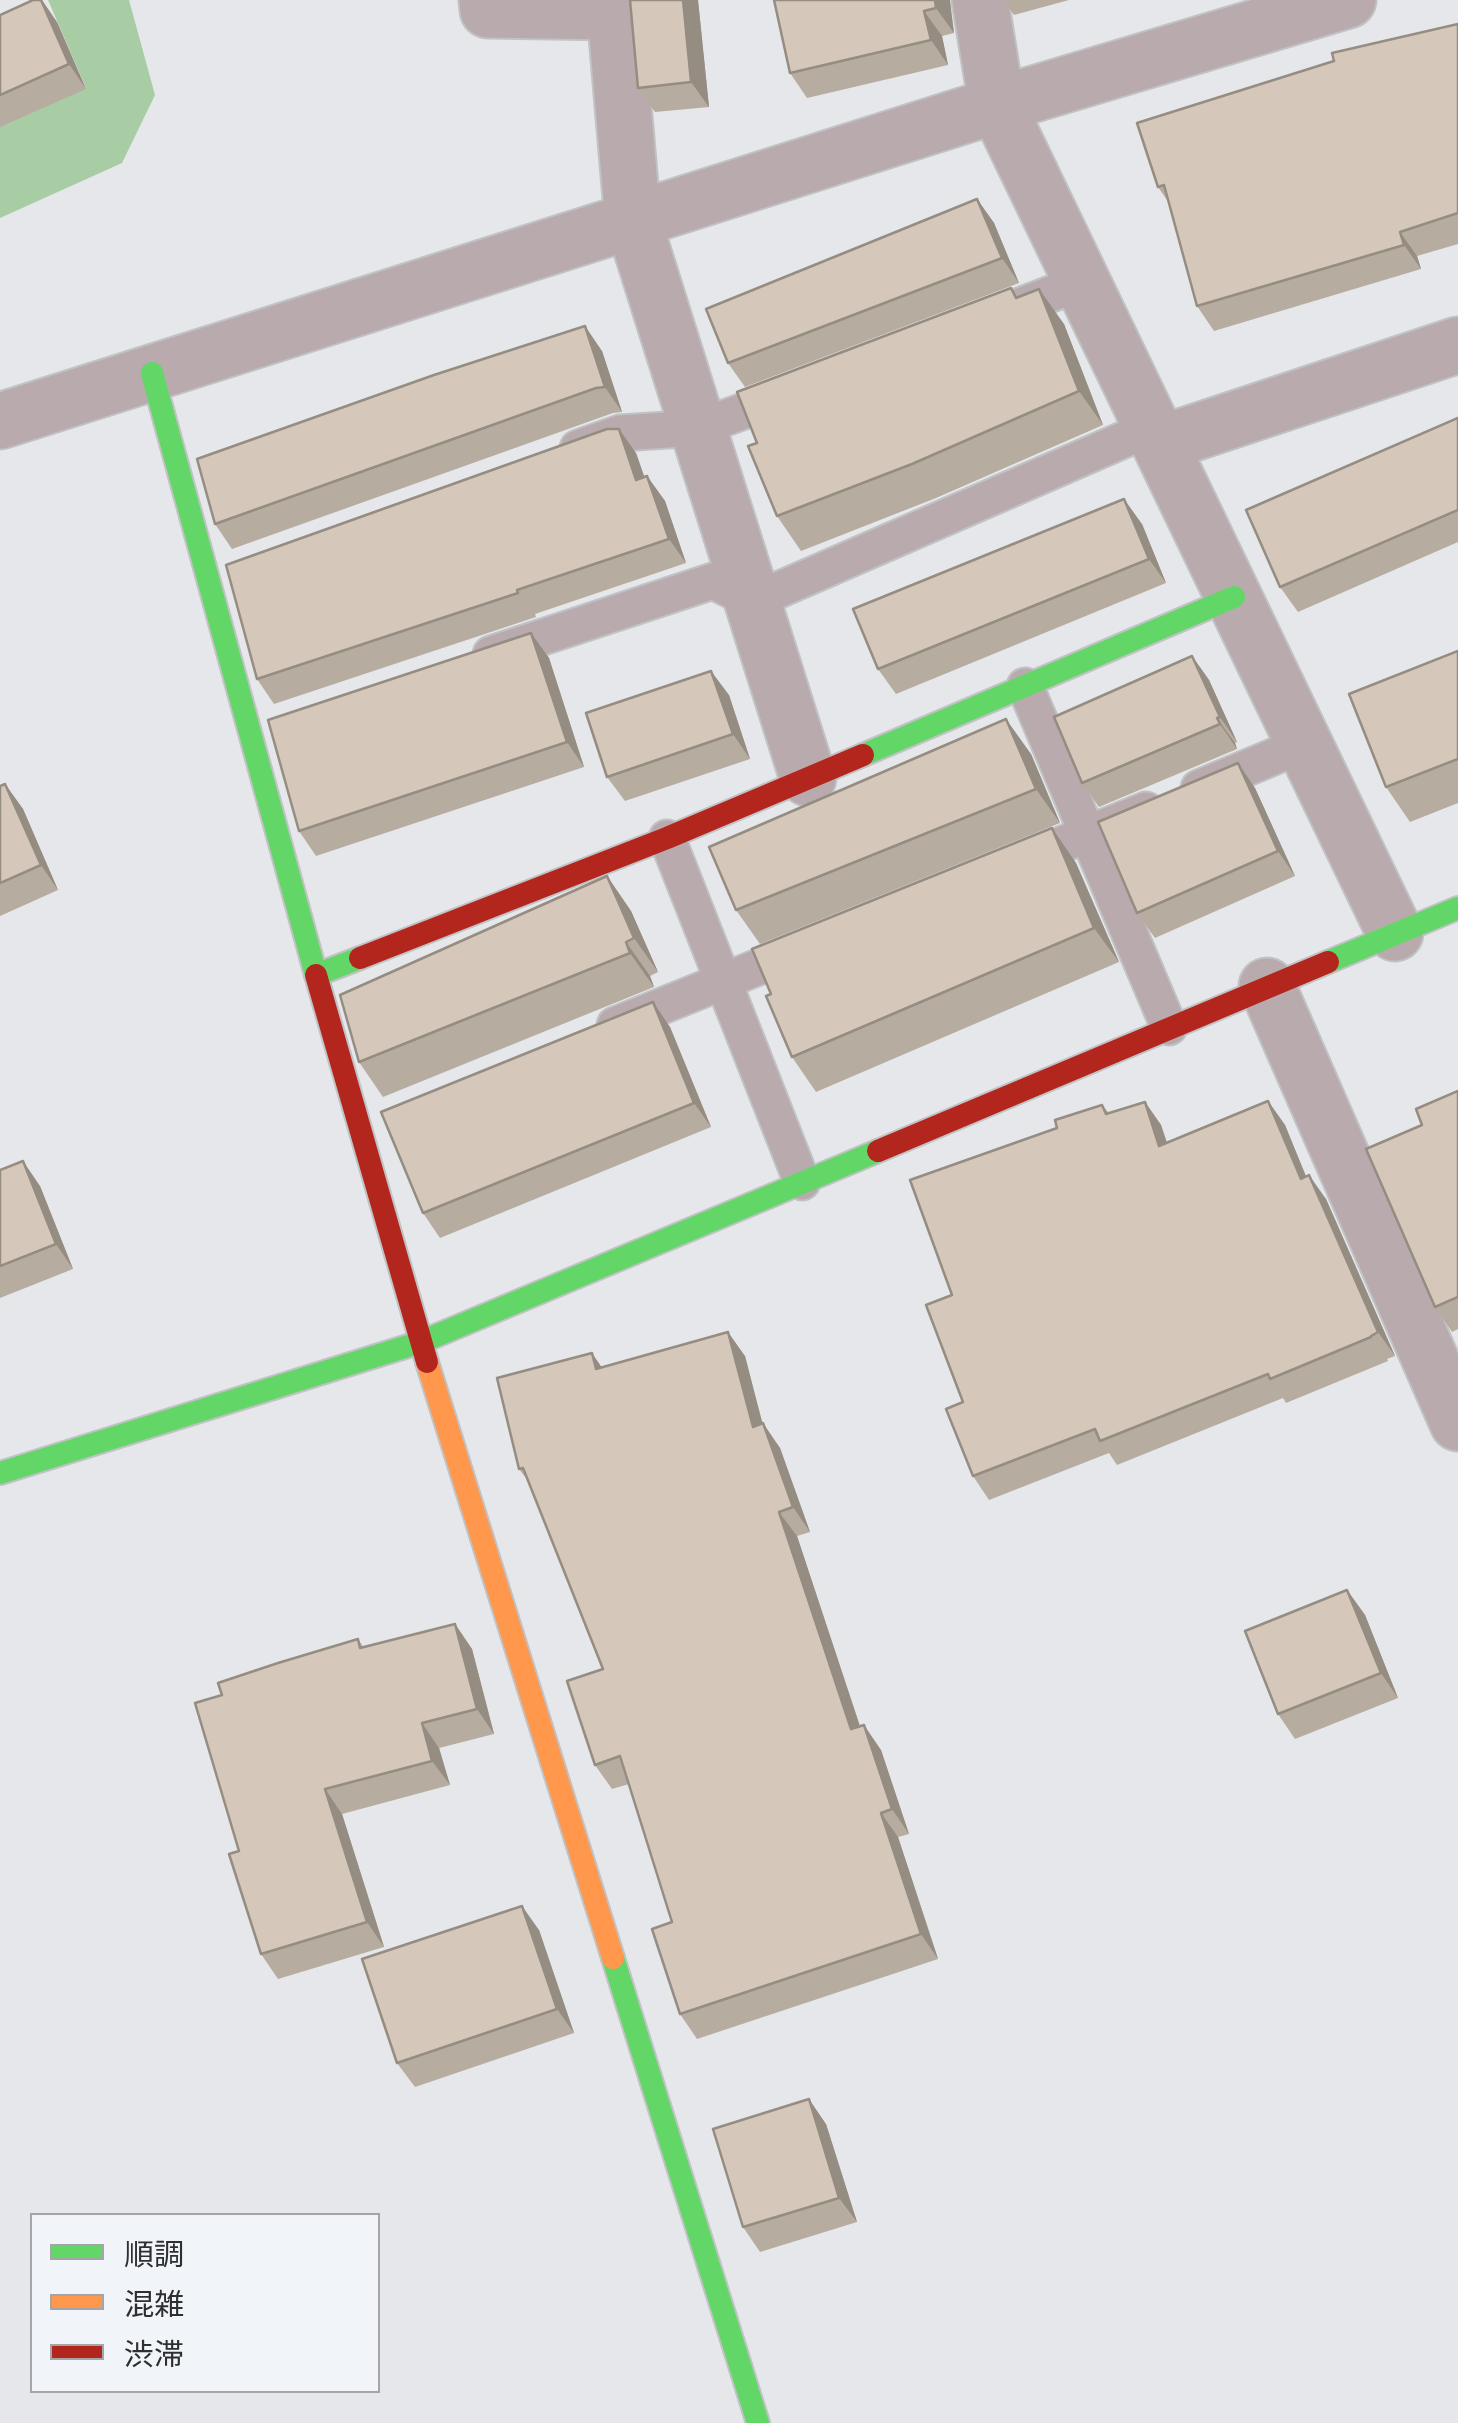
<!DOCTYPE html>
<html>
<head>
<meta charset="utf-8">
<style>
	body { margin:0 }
	#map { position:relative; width:1458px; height:2423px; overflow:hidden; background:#e5e7ea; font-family:Lato,"Noto Sans JP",sans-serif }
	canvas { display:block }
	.legend { position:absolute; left:30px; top:2213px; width:350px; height:180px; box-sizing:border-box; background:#f1f4f8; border:2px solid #a3a5a8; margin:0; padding:12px 18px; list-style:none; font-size:30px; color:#2e2f30 }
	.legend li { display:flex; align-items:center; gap:20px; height:50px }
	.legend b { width:50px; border:2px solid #a3a5a8 }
</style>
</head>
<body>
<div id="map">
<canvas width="1458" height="2423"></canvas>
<ul class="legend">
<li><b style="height:12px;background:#63d668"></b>順調</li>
<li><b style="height:12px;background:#ff974d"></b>混雑</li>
<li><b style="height:12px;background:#b3261e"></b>渋滞</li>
</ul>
</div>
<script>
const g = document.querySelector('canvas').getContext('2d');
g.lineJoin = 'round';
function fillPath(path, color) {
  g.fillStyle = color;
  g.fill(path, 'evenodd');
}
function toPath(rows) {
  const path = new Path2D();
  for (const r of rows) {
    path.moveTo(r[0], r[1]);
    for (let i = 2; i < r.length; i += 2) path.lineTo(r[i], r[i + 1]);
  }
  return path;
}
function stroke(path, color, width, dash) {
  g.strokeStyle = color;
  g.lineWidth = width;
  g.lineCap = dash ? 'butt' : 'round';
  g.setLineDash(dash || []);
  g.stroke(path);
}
fillPath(toPath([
	[48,0,129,0,155,95,122,163,0,218,0,125,86,88]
]), '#a8cda4');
const lane = toPath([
	[999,314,1082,282],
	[578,448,620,433,698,428,787,395],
	[491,654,713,581,753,601,1153,427],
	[1025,686,1169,1027],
	[1199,788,1304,744],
	[667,838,802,1182],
	[1019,862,1146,810],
	[615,1025,803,949]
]);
const street = toPath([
	[487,0,488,10,615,12,633,221,808,778],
	[980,0,997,105,1395,933],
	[0,421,997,105,1348,0],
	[1160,444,1458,345],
	[1267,986,1458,1423]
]);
const fast = toPath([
	[152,373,316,975,360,958],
	[863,755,1234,597],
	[1328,962,1458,908],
	[0,1473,421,1342,878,1151],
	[613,1958,758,2423]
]);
const slow = toPath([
	[427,1362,613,1958]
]);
const jam = toPath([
	[360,958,667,838,863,755],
	[316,975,427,1362],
	[878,1151,1328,962]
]);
stroke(lane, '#c1c2c4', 39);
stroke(street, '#c1c2c4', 59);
stroke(fast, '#c1c2c4', 26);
stroke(slow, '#c1c2c4', 26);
stroke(jam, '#c1c2c4', 26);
stroke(lane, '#b8aaad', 35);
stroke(street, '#b8aaad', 55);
stroke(fast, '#63d668', 22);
stroke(slow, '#ff974d', 22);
stroke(jam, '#b3261e', 22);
fillPath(toPath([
	[698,0,709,107,655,112,638,88],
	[774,0,949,4,954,33,942,36,948,65,807,98,790,73],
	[1003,0,1069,0,1014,15],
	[0,15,57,22,86,89,0,127],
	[1458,24,1458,244,1417,256,1421,269,1214,331,1197,306,1169,203,1158,187],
	[977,199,994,223,1019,283,745,387,728,363],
	[1018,297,1064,324,1103,425,936,498,801,551,777,516,757,443],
	[602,351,622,412,613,413,232,549,215,524],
	[1458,418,1458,542,1298,612,1280,587],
	[636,453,644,477,647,476,665,501,686,563,535,614,536,617,274,704,257,679],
	[1142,524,1166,583,896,694,878,669],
	[531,633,549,658,584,767,316,856,299,831],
	[1458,651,1458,803,1410,822,1386,787],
	[1192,656,1209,680,1237,742,1235,743,1237,749,1099,807,1082,783],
	[729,695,750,759,625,801,607,777],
	[1031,754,1060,823,760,944,736,910],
	[5,784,23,809,58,890,0,916,0,786],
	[1255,788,1295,876,1155,938,1137,913],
	[1052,828,1076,863,1119,962,816,1092,792,1057],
	[607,876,631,911,658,972,650,976,654,987,383,1097,359,1062],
	[670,1027,711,1127,440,1238,423,1213],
	[1458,1091,1458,1329,1452,1332,1435,1307,1422,1125],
	[1268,1101,1285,1125,1306,1177,1326,1199,1395,1356,1387,1359,1388,1361,1286,1403,1283,1398,1117,1465,1109,1453,989,1500,973,1476,963,1402,1057,1128,1102,1105,1109,1113,1145,1102,1161,1125,1167,1143],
	[0,1170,40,1186,73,1269,0,1298],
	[745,1356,762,1424,780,1448,810,1532,797,1536,860,1726,881,1750,909,1834,898,1837,938,1959,697,2039,680,2014,672,1922,629,1784,612,1789,595,1765,603,1669,529,1482,519,1469,602,1367],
	[1347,1590,1365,1615,1398,1698,1295,1739,1278,1714],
	[455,1624,472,1649,494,1734,439,1748,450,1785,342,1814,384,1947,278,1979,261,1954,222,1695,358,1639,364,1648],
	[539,1930,574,2033,415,2087,397,2063],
	[826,2124,857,2222,760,2252,743,2227]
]), '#b7aca0');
fillPath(toPath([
	[42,0,57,22,86,89,69,64],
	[683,0,698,0,709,107,691,82],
	[935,0,950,0,954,33,936,8],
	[924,11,942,36,948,65,931,40],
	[977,199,994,223,1019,283,1002,258],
	[1400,232,1417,256,1421,269,1404,245],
	[1039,289,1064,324,1103,425,1079,391],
	[585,326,602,351,622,412,605,387],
	[619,429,636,453,654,504,636,480],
	[647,476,665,501,686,563,669,539],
	[1124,499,1142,524,1166,583,1149,559],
	[531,633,549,658,584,767,567,742],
	[1192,656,1209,680,1237,742,1220,717],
	[711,671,729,695,750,759,733,734],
	[1217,718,1235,743,1237,749,1220,724],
	[1006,719,1031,754,1060,823,1036,789],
	[1238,763,1255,788,1295,876,1278,851],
	[5,784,23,809,58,890,41,865],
	[1052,828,1076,863,1119,962,1094,928],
	[607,876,631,911,658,972,634,938],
	[626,942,650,976,654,987,630,953],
	[653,1002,670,1027,711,1127,694,1103],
	[1268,1101,1285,1125,1317,1203,1301,1179],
	[1145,1102,1161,1125,1176,1170,1159,1146],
	[23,1161,40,1186,73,1269,56,1244],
	[1309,1175,1326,1199,1395,1356,1378,1332],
	[728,1332,745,1356,770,1452,753,1427],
	[592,1353,609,1378,596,1369],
	[763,1423,780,1448,810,1532,793,1507],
	[779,1512,797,1536,869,1754,851,1729],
	[1347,1590,1365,1615,1398,1698,1381,1673],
	[455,1624,472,1649,494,1734,477,1709],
	[422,1723,439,1748,450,1785,432,1761],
	[864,1725,881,1750,909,1834,892,1809],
	[325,1789,342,1814,384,1947,367,1922],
	[881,1813,898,1837,938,1959,921,1934],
	[522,1906,539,1930,574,2033,557,2009],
	[809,2099,826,2124,857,2222,839,2198]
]), '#958c82');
const building = toPath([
	[33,0,41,0,69,64,0,95,0,15,33,0],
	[630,0,683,0,691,82,638,88,630,0],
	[774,0,935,0,936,8,924,11,931,40,790,73,774,0],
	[1458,24,1458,213,1400,232,1404,245,1197,306,1164,185,1158,187,1137,123,1334,61,1332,53,1458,24],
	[977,199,1002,258,728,363,706,309,977,199],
	[1011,288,1016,298,1039,289,1079,391,912,464,777,516,748,446,757,443,737,392,1011,288],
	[585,326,605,387,596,388,215,524,197,459,434,375,585,326],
	[1458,418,1458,510,1280,587,1246,510,1458,418],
	[607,429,619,429,636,480,647,476,669,539,517,590,518,593,257,679,226,565,607,429],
	[1124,499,1149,559,878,669,853,609,1124,499],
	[531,633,567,742,299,831,268,720,531,633],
	[1458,651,1458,759,1386,787,1349,694,1458,651],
	[1192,656,1220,717,1217,718,1220,724,1082,783,1054,717,1192,656],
	[711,671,733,734,607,777,586,713,711,671],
	[1006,719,1036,789,736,910,709,847,1006,719],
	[1238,763,1278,851,1137,913,1098,822,1238,763],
	[5,784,41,865,0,883,0,786,5,784],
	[1052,828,1094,928,792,1057,766,996,771,994,752,949,1052,828],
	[607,876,634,938,626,942,630,953,359,1062,340,995,607,876],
	[653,1002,694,1103,423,1213,381,1112,653,1002],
	[1458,1091,1458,1297,1435,1307,1366,1149,1422,1125,1416,1109,1458,1091],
	[1268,1101,1301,1179,1309,1175,1378,1332,1371,1336,1371,1337,1270,1379,1268,1374,1100,1441,1095,1429,973,1476,946,1409,963,1402,926,1305,952,1295,910,1180,1057,1128,1055,1120,1102,1105,1106,1114,1145,1102,1159,1146,1268,1101],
	[23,1161,56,1244,0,1266,0,1170,23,1161],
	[728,1332,753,1427,763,1423,793,1507,779,1512,851,1729,864,1725,892,1809,881,1813,921,1934,680,2014,652,1929,672,1922,620,1756,595,1765,567,1681,603,1669,523,1468,519,1469,497,1378,592,1353,596,1369,728,1332],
	[1347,1590,1381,1673,1278,1714,1245,1631,1347,1590],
	[455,1624,477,1709,422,1723,432,1761,325,1789,367,1922,261,1954,229,1854,239,1851,195,1703,222,1695,218,1683,278,1663,358,1639,360,1648,455,1624],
	[522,1906,557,2009,397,2063,362,1959,522,1906],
	[809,2099,839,2198,743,2227,713,2129,809,2099]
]);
fillPath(building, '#d5c8ba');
stroke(building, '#958c82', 2.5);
</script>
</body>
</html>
